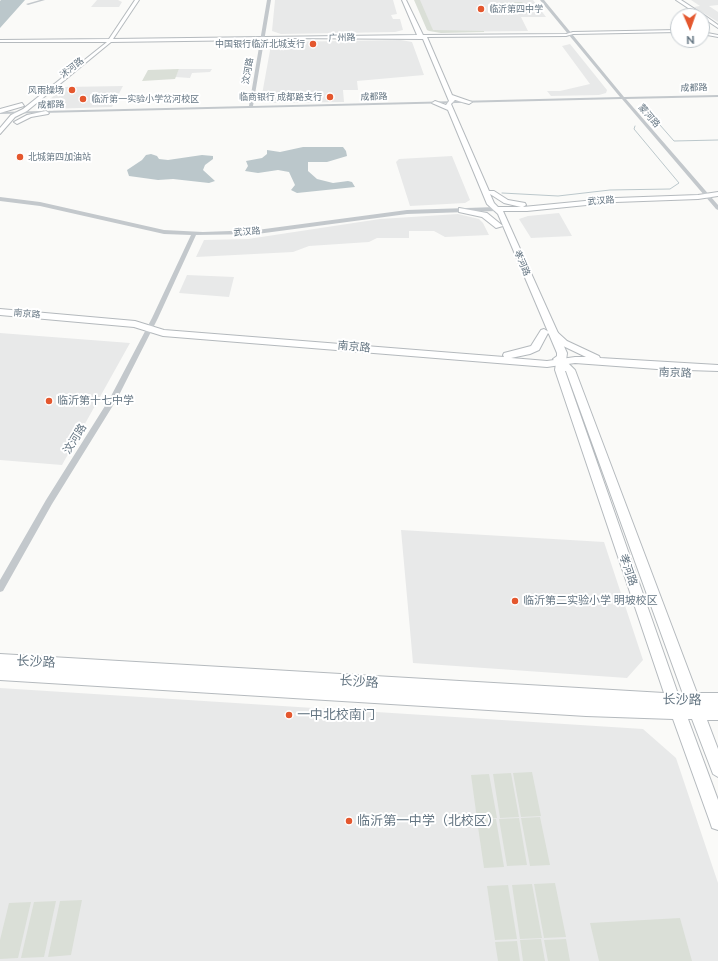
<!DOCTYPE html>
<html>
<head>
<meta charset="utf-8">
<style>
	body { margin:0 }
	#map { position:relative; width:718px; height:961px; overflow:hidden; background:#fafaf8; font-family:Raleway,sans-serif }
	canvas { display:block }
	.north { position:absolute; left:670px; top:8px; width:40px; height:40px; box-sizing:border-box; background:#fff; border:1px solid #c1c8cd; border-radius:50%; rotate:178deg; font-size:11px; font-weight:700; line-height:16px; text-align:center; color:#657683 }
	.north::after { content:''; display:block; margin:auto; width:14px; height:18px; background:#e4572e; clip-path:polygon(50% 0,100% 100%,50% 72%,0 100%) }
</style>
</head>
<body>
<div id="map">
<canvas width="718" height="961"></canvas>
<div class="north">N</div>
</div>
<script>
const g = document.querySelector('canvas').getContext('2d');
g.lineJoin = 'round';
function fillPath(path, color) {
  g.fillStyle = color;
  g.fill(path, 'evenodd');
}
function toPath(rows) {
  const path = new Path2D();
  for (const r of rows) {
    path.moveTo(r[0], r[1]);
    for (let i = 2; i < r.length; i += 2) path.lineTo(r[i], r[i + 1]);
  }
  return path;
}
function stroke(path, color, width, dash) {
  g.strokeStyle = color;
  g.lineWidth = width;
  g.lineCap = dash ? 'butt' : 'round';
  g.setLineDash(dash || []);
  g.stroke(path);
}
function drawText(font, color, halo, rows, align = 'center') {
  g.font = font + ' Raleway,"Noto Sans SC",sans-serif';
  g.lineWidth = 4;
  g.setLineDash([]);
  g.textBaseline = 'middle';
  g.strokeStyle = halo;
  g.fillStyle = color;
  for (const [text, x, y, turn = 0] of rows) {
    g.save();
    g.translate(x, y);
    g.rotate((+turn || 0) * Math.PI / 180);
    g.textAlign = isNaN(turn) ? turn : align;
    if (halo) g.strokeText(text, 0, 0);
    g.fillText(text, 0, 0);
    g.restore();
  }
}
fillPath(toPath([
	[97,0,118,0,122,2,119,7,91,7],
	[275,0,393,0,397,14,391,15,393,19,400,19,403,30,395,32,281,34,272,31],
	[418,0,533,0,546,17,521,17,528,31,438,32,432,30],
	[691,0,718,0,718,5,709,6,718,12,718,22,694,7,700,6],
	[401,40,412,42,424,75,357,81,358,90,343,90,344,102,269,103,261,100,271,45,281,42],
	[570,44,607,90,606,93,599,95,551,96,547,91,560,91,590,84,562,46],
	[179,69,212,69,210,72,192,73,190,78,175,77],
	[123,86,112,107,46,109,41,106,65,87],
	[452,156,470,200,465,203,410,206,396,162,399,159],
	[559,213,572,236,531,238,519,219,528,216],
	[458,214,479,219,483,223,489,235,445,237,434,231,409,231,409,238,377,238,369,242,309,246,293,252,196,257,204,240,248,239,380,219],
	[187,275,234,277,229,297,179,293],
	[0,333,130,343,62,465,0,460],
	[401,530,604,542,643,660,627,678,413,663],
	[0,688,643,729,676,758,718,883,718,961,0,961]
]), '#e8e9e9');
fillPath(toPath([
	[414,0,420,0,433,30,484,31,484,32,441,33,429,31,427,30],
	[522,2,529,13,506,13,500,3],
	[179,69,175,79,142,81,148,70],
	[532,772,541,816,521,817,513,773],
	[511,773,519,817,500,818,493,774],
	[489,774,497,818,477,819,471,775],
	[540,817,550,865,530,866,521,818],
	[519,818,527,865,507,866,499,819],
	[496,819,504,867,484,868,477,820],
	[555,883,566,937,544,938,534,884],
	[532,884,542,938,520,939,512,885],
	[508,885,517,939,495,940,487,886],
	[82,900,71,955,48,957,60,901],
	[56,901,44,957,21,958,34,902],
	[31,902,18,958,0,959,0,940,9,903],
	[680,918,692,961,599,961,590,923],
	[541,939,545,961,523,961,520,940],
	[566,939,570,961,548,961,544,940],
	[517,941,520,961,498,961,495,942]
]), '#dadfd7');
fillPath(toPath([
	[1,0,25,0,0,28,0,1],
	[303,147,343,147,346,151,347,156,327,162,308,162,308,171,317,179,333,183,348,181,352,182,355,187,297,193,291,190,295,185,289,172,278,170,258,173,245,171,248,166,246,161,262,158,267,154,267,150,280,152],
	[151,154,157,156,159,159,168,160,202,155,213,156,213,159,205,165,203,170,215,181,209,183,173,179,158,180,129,176,127,170,142,160,146,155]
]), '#bbc7cb');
stroke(toPath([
	[660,125,674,141,718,140],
	[502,193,558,196,610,190,670,189,679,183,634,129,635,126]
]), '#bbc7cb', 1);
const major = toPath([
	[135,0,139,0,113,39,417,35,402,0,406,0,423,35,566,34,573,32,678,30,678,32,573,34,566,36,427,37,452,95,472,102,469,104,455,100,451,104,489,191,494,191,508,200,525,203,526,205,523,207,616,198,698,195,718,192,718,196,698,199,616,202,527,211,503,211,567,353,566,361,575,370,697,693,718,693,718,720,707,720,718,749,718,777,713,774,692,719,688,719,718,800,718,830,712,828,710,822,673,719,586,716,0,680,0,654,664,693,555,370,556,363,553,359,557,356,557,353,498,214,487,204,448,110,432,103,435,101,446,105,449,101,423,39,284,38,258,40,111,42,27,111,15,117,0,134,0,128,11,115,23,109,107,42,0,42,0,40,109,39,135,0],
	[490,194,504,203,521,207,498,207,494,203,490,194],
	[565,371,566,371,683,694,678,694,565,371],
	[676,0,681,0,704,15,718,25,718,28,676,0],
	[702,32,718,35,718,37,702,34,702,32],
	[22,103,24,106,0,113,0,109,22,103],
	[46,111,49,113,48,114,31,117,17,124,14,122,27,115,46,111],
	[459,208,487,213,503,226,496,228,482,217,459,212,459,208]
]);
const highway = toPath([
	[0,309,135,321,164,330,504,357,503,355,504,353,531,346,541,330,544,329,549,332,556,331,567,341,599,356,600,358,718,365,718,371,657,369,575,363,547,367,163,336,134,327,0,315,0,309],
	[548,333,561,345,586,357,575,357,547,361,511,358,530,354,539,350,548,333]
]);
stroke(major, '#b5babe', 2);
stroke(highway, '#b4b9bd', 2);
fillPath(toPath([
	[40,0,45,0,28,5,26,4,40,0],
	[267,0,271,0,253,106,620,97,540,0,544,0,624,97,718,95,718,97,626,99,718,205,718,210,716,209,622,99,0,114,0,112,249,106,267,0],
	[0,197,40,202,164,230,203,232,257,230,407,210,496,207,499,209,496,211,407,214,257,234,196,235,158,318,117,399,52,504,3,591,0,592,0,580,46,500,110,398,152,318,191,235,164,234,40,206,0,201,0,197]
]), '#c3c8cc');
fillPath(major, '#fff');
fillPath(highway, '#fff');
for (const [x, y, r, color] of [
	[481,9,4,"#e4572e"],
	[313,44,4,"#e4572e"],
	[72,90,4,"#e4572e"],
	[330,97,4,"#e4572e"],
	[83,99,4,"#e4572e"],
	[20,157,4,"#e4572e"],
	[49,401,4,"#e4572e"],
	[515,601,4,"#e4572e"],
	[289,715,4,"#e4572e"],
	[349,821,4,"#e4572e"]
]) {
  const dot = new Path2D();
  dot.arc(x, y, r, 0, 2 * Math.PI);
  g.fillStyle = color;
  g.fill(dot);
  stroke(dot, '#fff', 1.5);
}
drawText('9px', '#657683', '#fff', [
	["临沂第四中学",489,9],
	["中国银行临沂北城支行",305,44,"right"],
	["风雨操场",64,90,"right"],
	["临商银行 成都路支行",322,97,"right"],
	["临沂第一实验小学岔河校区",91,99],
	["北城第四加油站",28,157]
], 'left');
drawText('9px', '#657683', '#fff', [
	["广州路",342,38,-1],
	["沭河路",72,68,-38],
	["汶河路",248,71,-80],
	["成都路",694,88,-1],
	["成都路",374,97,-1],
	["成都路",51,105,-1],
	["蒙河路",649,116,49],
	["武汉路",601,201,-5],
	["武汉路",247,232,-5],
	["孝河路",522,263,67],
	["南京路",27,314,5]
]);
drawText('11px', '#657683', '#fff', [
	["南京路",354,347,5],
	["南京路",675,373,2],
	["汶河路",75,439,-58],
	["孝河路",628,570,71]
]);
drawText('11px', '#657683', '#fff', [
	["临沂第十七中学",57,401],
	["临沂第二实验小学 明坡校区",523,601]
], 'left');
drawText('13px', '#657683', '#fff', [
	["长沙路",36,662,3],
	["长沙路",359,682,4],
	["长沙路",682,700,1]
]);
drawText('13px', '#657683', '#fff', [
	["一中北校南门",297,715],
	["临沂第一中学（北校区）",357,821]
], 'left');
</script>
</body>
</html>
